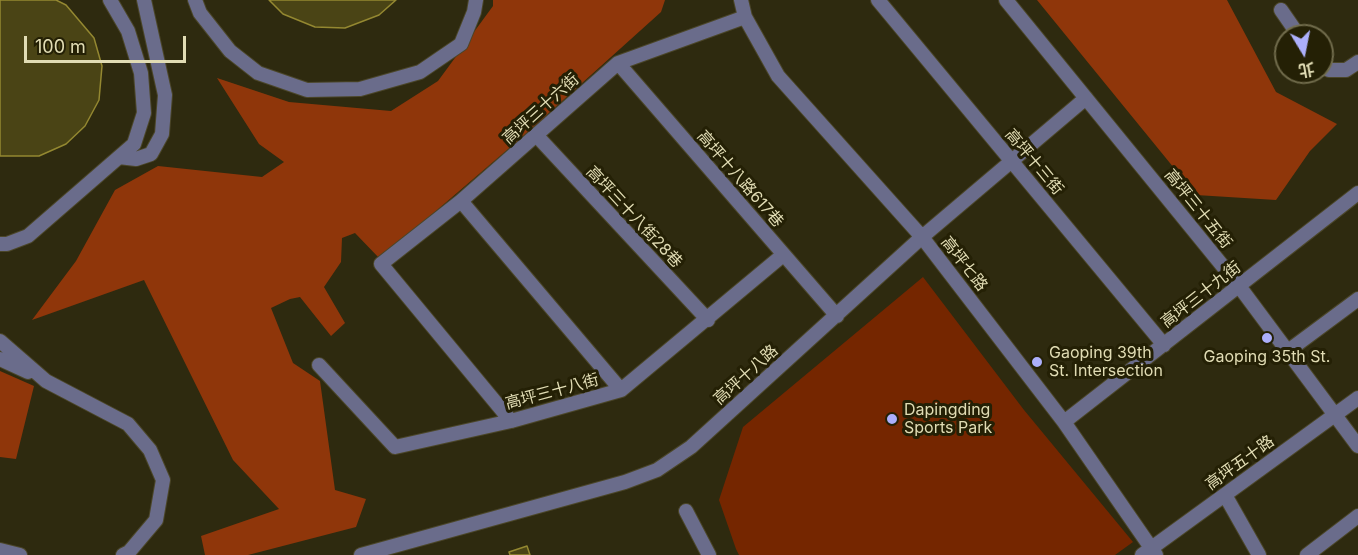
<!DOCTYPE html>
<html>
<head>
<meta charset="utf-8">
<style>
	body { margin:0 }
	#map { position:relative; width:1358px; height:555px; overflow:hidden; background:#2e2a0f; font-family:Inter,"Noto Sans TC",sans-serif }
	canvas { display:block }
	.north { position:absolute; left:1274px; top:24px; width:60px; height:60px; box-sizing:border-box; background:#242005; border:2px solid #706b4b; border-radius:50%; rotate:170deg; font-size:16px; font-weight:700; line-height:24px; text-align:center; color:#e1dcb4 }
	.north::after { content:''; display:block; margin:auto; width:21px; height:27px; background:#acaffb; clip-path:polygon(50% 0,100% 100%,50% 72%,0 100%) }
	.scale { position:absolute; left:24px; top:36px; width:162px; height:27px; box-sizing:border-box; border:3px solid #e1dcb4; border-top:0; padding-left:8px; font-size:18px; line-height:21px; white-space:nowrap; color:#e1dcb4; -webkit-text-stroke:4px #242005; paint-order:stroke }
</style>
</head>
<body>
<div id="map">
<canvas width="1358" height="555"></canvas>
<div class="north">北</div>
<div class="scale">100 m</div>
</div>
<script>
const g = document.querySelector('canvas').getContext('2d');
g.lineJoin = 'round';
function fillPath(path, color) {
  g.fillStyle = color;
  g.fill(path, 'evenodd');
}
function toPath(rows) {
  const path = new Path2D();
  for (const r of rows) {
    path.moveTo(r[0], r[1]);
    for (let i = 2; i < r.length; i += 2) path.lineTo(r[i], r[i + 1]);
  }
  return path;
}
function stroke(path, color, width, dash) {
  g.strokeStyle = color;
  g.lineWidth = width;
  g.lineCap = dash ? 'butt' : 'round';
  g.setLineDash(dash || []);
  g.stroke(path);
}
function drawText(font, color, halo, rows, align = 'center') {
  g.font = font + ' Inter,"Noto Sans TC",sans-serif';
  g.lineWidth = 6;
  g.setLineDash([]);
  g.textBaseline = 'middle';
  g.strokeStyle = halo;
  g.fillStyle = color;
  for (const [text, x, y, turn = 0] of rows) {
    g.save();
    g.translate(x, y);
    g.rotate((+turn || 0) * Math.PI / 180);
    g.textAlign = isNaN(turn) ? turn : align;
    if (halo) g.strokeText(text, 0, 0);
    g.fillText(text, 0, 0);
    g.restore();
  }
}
fillPath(toPath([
	[923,277,1024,410,1133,542,1115,555,739,555,736,549,719,500,743,427]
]), '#752600');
fillPath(toPath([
	[493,0,665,0,661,12,521,138,380,259,355,233,342,238,341,262,324,287,345,323,331,336,300,297,290,299,271,308,293,363,320,381,335,490,366,499,356,527,248,555,205,555,201,536,279,509,233,460,144,280,32,320,76,261,115,190,158,166,262,177,284,162,259,144,217,78,289,102,391,111,438,81,493,6],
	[1037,0,1227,0,1276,92,1337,124,1310,151,1276,200,1196,195],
	[0,371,34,386,16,459,0,457]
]), '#8f360a');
const building = toPath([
	[0,0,56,0,66,5,94,38,102,66,99,100,85,126,66,144,39,156,0,156,0,0],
	[269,0,396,0,379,15,345,28,315,27,283,14,269,0],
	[527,546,530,555,510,555,509,552,527,546]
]);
fillPath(building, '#4a4415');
stroke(building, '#948831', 1.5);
const minor = toPath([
	[195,0,200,13,230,51,258,73,307,90,360,89,420,72,461,44,474,12,476,0],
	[741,0,745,17,778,76,922,237,1064,422,1156,555],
	[878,0,1164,345],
	[1006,0,1239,286,1358,446],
	[1281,10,1299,36],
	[1322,60,1329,70,1346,70,1358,62],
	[618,63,837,316],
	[537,136,708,320],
	[119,157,136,159,151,154,162,134,165,95,144,0],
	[461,201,621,390],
	[0,244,7,244,28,236,134,144,144,113,141,73,128,31,110,0],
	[0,341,46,381,128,424,150,450,163,480,156,520,129,552,123,555],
	[1288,351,1358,299],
	[0,359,28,372],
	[319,365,395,447,511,421,621,390,783,255],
	[511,421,381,264,461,201,618,63,745,17],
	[1064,422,1358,193],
	[1225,495,1259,555],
	[686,511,709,555],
	[0,550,20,555],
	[361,555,625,482,657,470,691,447,922,237,1086,98],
	[1142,555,1358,398],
	[1307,555,1358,516]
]);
stroke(minor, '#4b4629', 16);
stroke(minor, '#6a6c8b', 14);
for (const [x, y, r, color] of [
	[1267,338,6,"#acaffb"],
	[1037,362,6,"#acaffb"],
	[892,419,6,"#acaffb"]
]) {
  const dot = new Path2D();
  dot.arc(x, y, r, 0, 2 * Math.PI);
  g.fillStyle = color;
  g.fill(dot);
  stroke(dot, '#242005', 2);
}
drawText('16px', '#e1dcb4', '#242005', [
	["高坪三十六街",541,109,-42],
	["高坪十三街",1034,162,50],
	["高坪十八路617巷",740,179,49],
	["高坪三十五街",1198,209,51],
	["高坪三十八街28巷",634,217,47],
	["高坪七路",964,264,52],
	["高坪三十九街",1201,295,-38],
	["高坪十八路",746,375,-42],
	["高坪三十八街",552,392,-15],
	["高坪五十路",1240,463,-36]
]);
drawText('16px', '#e1dcb4', '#242005', [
	["Gaoping 39th",1049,353],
	["St. Intersection",1049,371],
	["Gaoping 35th St.",1267,357,"center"],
	["Dapingding",904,410],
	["Sports Park",904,428]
], 'left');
</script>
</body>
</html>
